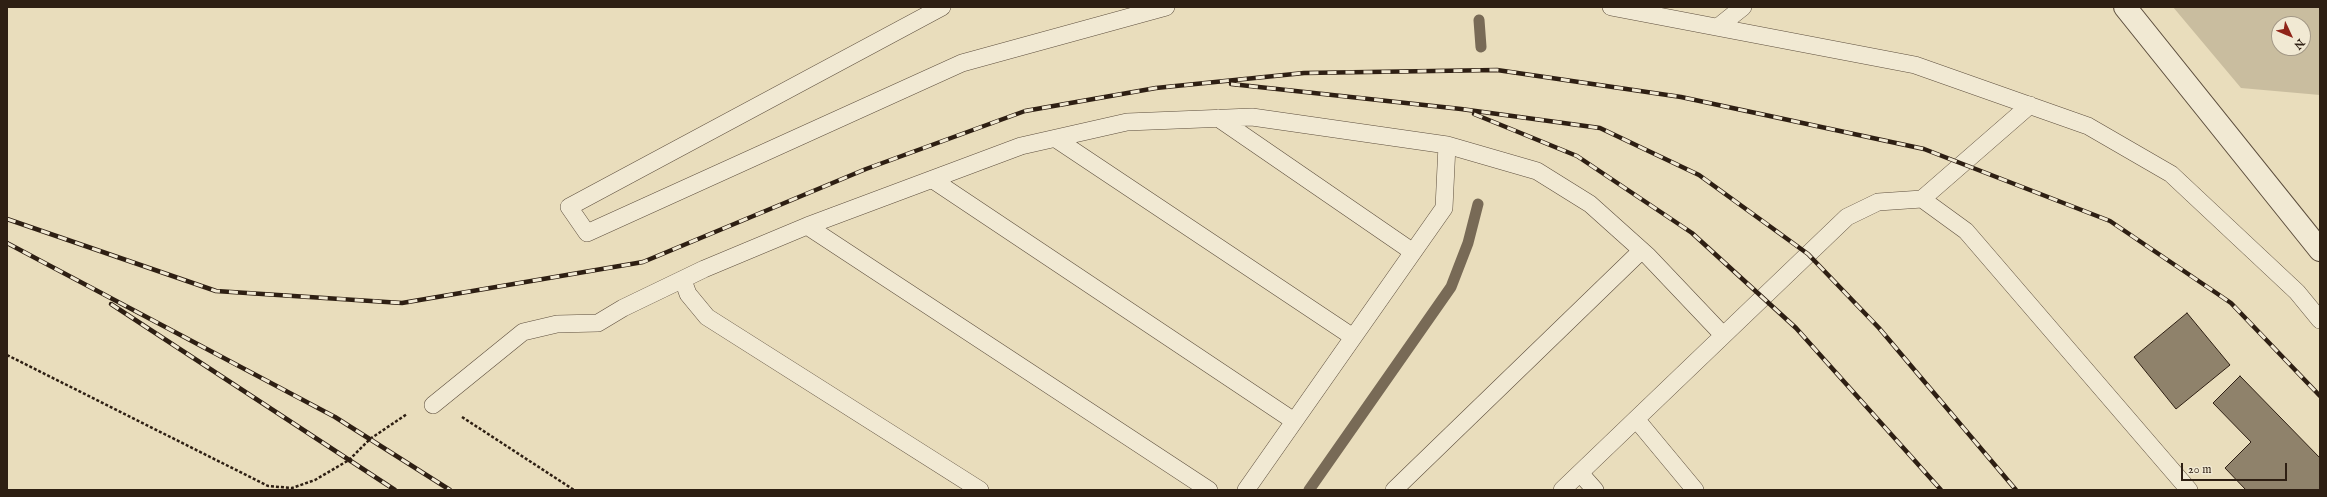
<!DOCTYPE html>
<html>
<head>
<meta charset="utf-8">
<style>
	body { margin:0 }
	#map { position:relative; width:2327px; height:497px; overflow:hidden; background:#e9ddbc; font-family:"IM FELL English",serif }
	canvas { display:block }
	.frame { position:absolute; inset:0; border:8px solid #2e1f13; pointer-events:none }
	.north { position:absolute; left:2271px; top:16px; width:40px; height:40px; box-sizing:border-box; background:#f1e9d3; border:1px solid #a39886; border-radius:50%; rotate:134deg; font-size:11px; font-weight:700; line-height:16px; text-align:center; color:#2e1f13 }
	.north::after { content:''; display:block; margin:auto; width:14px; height:18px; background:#8f2418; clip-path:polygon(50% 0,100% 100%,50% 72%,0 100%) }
	.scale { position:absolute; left:2181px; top:463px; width:106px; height:18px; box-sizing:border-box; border:2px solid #2e1f13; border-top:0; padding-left:5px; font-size:12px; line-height:14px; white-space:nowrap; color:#2e1f13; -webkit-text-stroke:3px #f1e9d3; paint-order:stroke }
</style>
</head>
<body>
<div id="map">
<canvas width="2327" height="497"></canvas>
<div class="frame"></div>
<div class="north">N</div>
<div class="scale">20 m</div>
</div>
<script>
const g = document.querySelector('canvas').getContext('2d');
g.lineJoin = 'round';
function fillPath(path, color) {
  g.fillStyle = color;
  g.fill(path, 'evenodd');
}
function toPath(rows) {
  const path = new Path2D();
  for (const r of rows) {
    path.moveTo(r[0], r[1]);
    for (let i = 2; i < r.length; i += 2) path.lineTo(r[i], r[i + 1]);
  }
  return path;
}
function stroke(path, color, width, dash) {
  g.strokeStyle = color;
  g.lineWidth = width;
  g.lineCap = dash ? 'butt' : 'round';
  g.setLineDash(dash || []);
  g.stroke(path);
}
fillPath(toPath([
	[2173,7,2320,7,2320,95,2241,88],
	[2279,24,2303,24,2303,48,2279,48]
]), '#c9bd9f');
stroke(toPath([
	[1479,20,1481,47],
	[1309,490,1451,287,1468,243,1478,204]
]), '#786a56', 11);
const building = toPath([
	[2187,313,2230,365,2176,409,2134,357,2187,313],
	[2240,376,2320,458,2320,490,2246,490,2225,468,2251,442,2213,403,2240,376]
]);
fillPath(building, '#8f826b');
stroke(building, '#2e1f13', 1);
const lane = toPath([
	[942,7,569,207,587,233,962,63,1166,7],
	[1611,7,1915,65,2088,126,2171,174,2297,292,2320,320],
	[1718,27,1743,7],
	[1218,118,1413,252],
	[1056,139,1353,337],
	[933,180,1294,421],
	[1922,199,2030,105],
	[807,226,1209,490],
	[683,280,688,294,707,317,980,490],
	[433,405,523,332,557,324,598,323,623,308,704,269,807,226,1021,146,1127,122,1252,117,1447,145,1537,171,1590,204,1648,256,1723,335],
	[1636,419,1695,490],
	[1580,473,1595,490],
	[1246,490,1444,208,1447,145],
	[1394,490,1641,251],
	[1562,490,1847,217,1878,202,1922,199,1966,231,2189,490]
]);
const street = toPath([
	[2125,7,2320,250]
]);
stroke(lane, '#5d4e3d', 18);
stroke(street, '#5d4e3d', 24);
stroke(toPath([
	[7,355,268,486,292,488,315,480,349,460,370,439,407,414],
	[462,417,574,490]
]), '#2e1f13', 2.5, [3, 2]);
stroke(lane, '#f1e9d3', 17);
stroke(street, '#f1e9d3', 22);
const rail = toPath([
	[1231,84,1461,109,1600,128,1699,175,1808,254,1879,328,2016,490],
	[1474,114,1577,156,1692,233,1796,328,1941,490],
	[7,219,216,291,402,303,643,262,866,169,1025,111,1156,88,1304,73,1497,70,1681,97,1924,149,2110,221,2231,303,2320,396],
	[7,243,335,417,450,490],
	[111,304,395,490]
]);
stroke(rail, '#2e1f13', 4.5);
stroke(rail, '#f1e9d3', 3, [9]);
</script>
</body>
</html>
